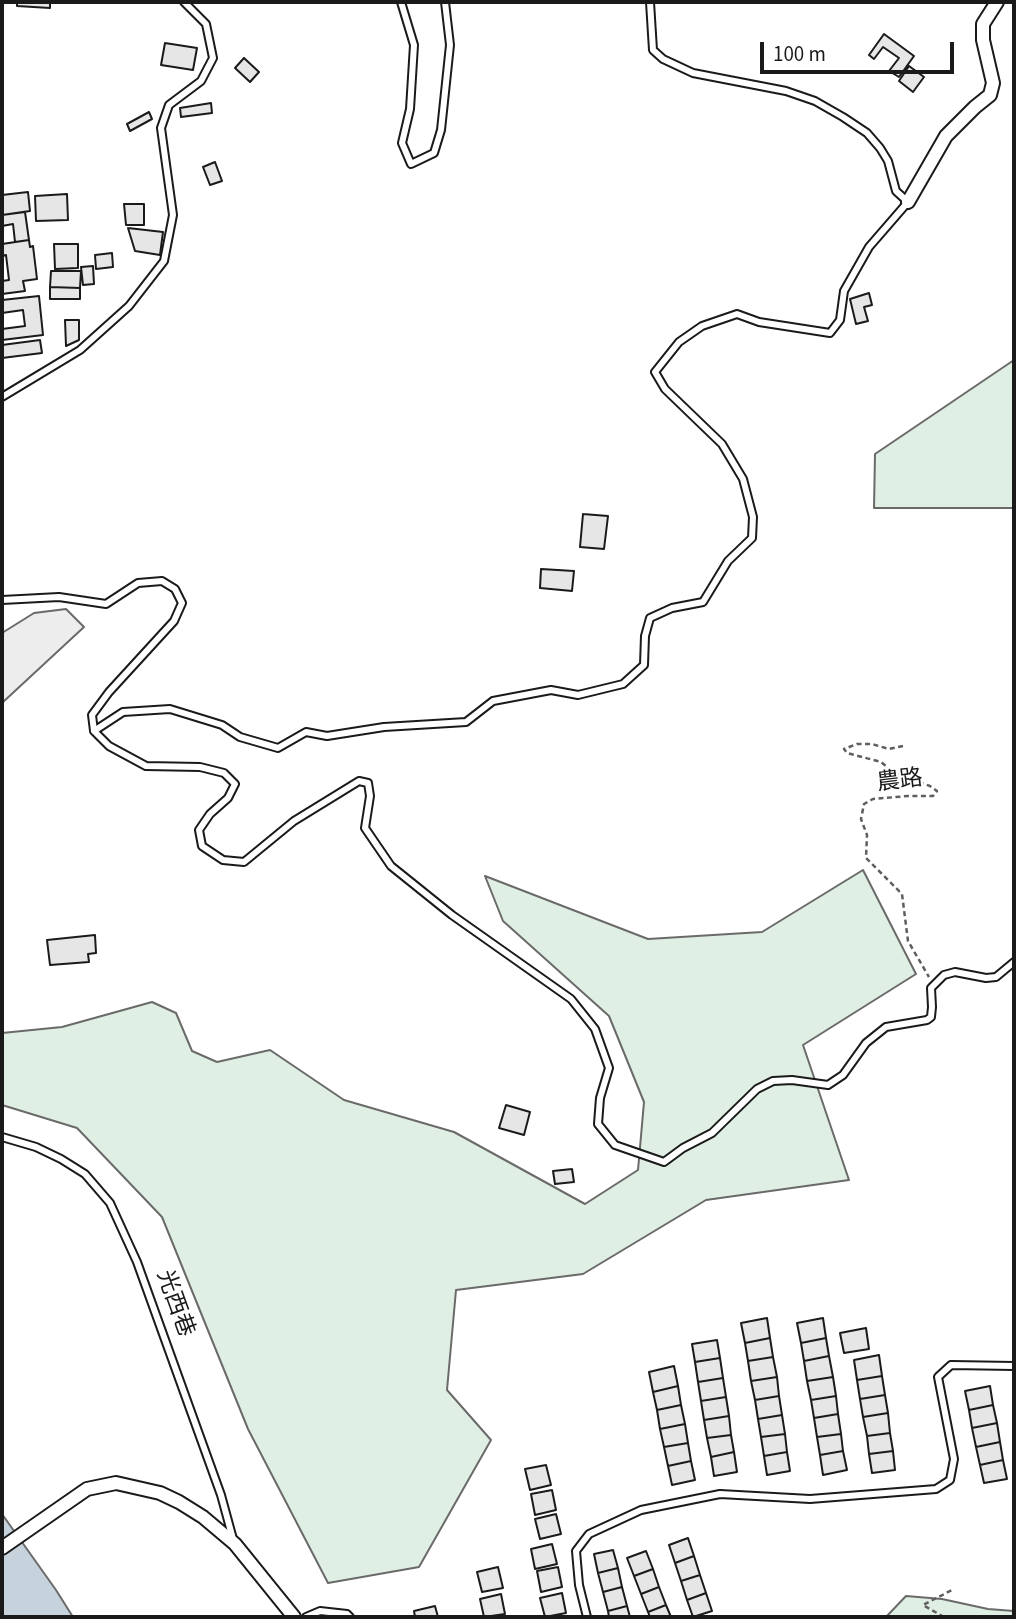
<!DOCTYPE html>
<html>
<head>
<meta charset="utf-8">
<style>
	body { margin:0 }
	#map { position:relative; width:1016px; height:1619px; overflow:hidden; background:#fff; font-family:"Source Sans 3",sans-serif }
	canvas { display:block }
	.frame { position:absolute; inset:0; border:4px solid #1a1a1a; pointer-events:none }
	.scale { position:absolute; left:760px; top:42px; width:194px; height:32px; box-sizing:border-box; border:4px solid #1a1a1a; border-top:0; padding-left:9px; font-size:21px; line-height:24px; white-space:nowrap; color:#1a1a1a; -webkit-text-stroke:5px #fff; paint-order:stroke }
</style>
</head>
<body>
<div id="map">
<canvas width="1016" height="1619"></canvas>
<div class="frame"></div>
<div class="scale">100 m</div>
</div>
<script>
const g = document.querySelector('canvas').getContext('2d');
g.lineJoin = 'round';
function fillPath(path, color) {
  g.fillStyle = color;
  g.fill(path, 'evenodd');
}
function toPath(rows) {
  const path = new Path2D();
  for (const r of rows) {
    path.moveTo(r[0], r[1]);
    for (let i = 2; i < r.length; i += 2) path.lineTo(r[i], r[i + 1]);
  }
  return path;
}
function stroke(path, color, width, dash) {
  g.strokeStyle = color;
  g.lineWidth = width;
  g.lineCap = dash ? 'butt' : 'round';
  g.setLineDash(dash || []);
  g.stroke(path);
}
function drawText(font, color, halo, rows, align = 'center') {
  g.font = font + ' "Source Sans 3","Noto Sans TC",sans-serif';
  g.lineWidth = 5;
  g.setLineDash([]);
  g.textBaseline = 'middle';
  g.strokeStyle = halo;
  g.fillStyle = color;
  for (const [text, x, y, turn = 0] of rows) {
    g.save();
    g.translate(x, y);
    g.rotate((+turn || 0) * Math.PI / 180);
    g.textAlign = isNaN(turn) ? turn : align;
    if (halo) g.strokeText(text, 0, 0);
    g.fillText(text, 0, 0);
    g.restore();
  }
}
const green = toPath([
	[1014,360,1014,508,874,508,875,454,1014,360],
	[863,870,916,974,803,1045,849,1180,706,1200,583,1274,456,1290,447,1390,491,1440,419,1567,328,1583,248,1429,162,1217,77,1128,2,1105,2,1033,62,1027,152,1002,176,1013,192,1051,217,1062,270,1050,344,1100,454,1132,585,1204,638,1170,644,1102,609,1016,503,921,485,876,648,939,762,932,863,870],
	[906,1596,942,1599,988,1609,1014,1611,1014,1617,886,1617,906,1596]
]);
fillPath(green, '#e0efe3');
stroke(green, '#6a6a6a', 2);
const parking = toPath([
	[66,609,84,627,2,703,2,633,34,613,66,609]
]);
fillPath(parking, '#ededed');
stroke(parking, '#6a6a6a', 2);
const water = toPath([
	[2,1514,56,1590,73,1617,2,1617,2,1514]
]);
fillPath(water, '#c6d2dc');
stroke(water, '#6a6a6a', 2);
const building = toPath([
	[17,2,50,2,50,8,17,6,17,2],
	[884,34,914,56,899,77,889,71,899,58,883,47,874,59,869,55,884,34],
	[165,43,197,48,193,70,161,65,165,43],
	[244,58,259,72,250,82,235,68,244,58],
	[909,66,924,77,913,92,899,81,909,66],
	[211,103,212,113,181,117,180,108,211,103],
	[149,112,152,119,130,131,127,124,149,112],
	[215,162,222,181,210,185,203,167,215,162],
	[28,192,30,211,2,215,2,195,28,192],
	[67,194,68,220,36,221,35,196,67,194],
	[124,204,144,204,144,225,126,225,124,204],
	[25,212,29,240,15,242,13,224,2,226,2,215,25,212],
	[128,228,163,232,160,255,135,251,128,228],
	[29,240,30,247,33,246,37,279,23,281,25,291,2,294,2,281,9,280,6,255,2,256,2,244,29,240],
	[54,244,78,244,78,268,55,269,54,244],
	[112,253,113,267,96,269,95,255,112,253],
	[93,266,94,284,83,285,81,267,93,266],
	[51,271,81,271,80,288,50,287,51,271],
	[50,287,80,288,80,299,50,299,50,287],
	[869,293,872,305,864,307,868,321,856,324,850,299,869,293],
	[39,296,43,335,2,340,2,329,25,326,23,310,2,313,2,300,39,296],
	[65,320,79,320,79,340,66,346,65,320],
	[40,340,42,353,2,358,2,345,40,340],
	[583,514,608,516,604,549,580,547,583,514],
	[541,569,574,571,572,591,540,588,541,569],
	[95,935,96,953,88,954,89,962,50,965,47,940,95,935],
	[506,1105,530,1112,524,1135,499,1128,506,1105],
	[572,1169,574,1182,555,1184,553,1171,572,1169],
	[767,1318,770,1338,745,1343,741,1323,767,1318],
	[823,1318,826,1338,801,1343,797,1323,823,1318],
	[866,1328,869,1349,844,1353,840,1333,866,1328],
	[770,1338,773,1357,748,1361,745,1343,770,1338],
	[826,1338,829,1356,804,1361,801,1343,826,1338],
	[717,1340,720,1358,695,1362,692,1344,717,1340],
	[879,1355,882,1376,857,1380,854,1360,879,1355],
	[829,1356,833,1377,807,1381,804,1361,829,1356],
	[773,1357,777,1377,751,1381,748,1361,773,1357],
	[720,1358,723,1378,698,1382,695,1362,720,1358],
	[674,1366,678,1386,653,1392,649,1372,674,1366],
	[882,1376,885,1395,860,1399,857,1380,882,1376],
	[777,1377,779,1396,755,1400,751,1381,777,1377],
	[833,1377,836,1396,811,1400,807,1381,833,1377],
	[723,1378,726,1397,701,1401,698,1382,723,1378],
	[678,1386,681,1405,657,1410,653,1392,678,1386],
	[990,1386,993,1405,969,1410,965,1391,990,1386],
	[885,1395,888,1413,863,1417,860,1399,885,1395],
	[779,1396,782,1415,758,1419,755,1400,779,1396],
	[836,1396,838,1414,814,1418,811,1400,836,1396],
	[726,1397,729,1416,704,1420,701,1401,726,1397],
	[681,1405,685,1424,660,1429,657,1410,681,1405],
	[993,1405,997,1423,972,1428,969,1410,993,1405],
	[888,1413,890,1433,867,1436,863,1417,888,1413],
	[838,1414,841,1434,817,1437,814,1418,838,1414],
	[782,1415,785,1434,761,1437,758,1419,782,1415],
	[729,1416,731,1435,707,1438,704,1420,729,1416],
	[997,1423,1000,1442,976,1447,972,1428,997,1423],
	[685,1424,688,1443,664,1447,660,1429,685,1424],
	[890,1433,893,1451,869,1454,867,1436,890,1433],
	[785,1434,787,1452,764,1456,761,1437,785,1434],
	[841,1434,843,1451,820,1455,817,1437,841,1434],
	[731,1435,734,1452,711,1457,707,1438,731,1435],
	[1000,1442,1003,1460,980,1465,976,1447,1000,1442],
	[688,1443,691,1461,668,1466,664,1447,688,1443],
	[843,1451,847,1470,823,1475,820,1455,843,1451],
	[893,1451,895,1470,872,1473,869,1454,893,1451],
	[734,1452,737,1472,714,1476,711,1457,734,1452],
	[787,1452,790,1471,767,1475,764,1456,787,1452],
	[1003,1460,1007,1479,984,1483,980,1465,1003,1460],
	[691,1461,695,1480,672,1485,668,1466,691,1461],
	[546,1465,551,1485,530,1490,525,1469,546,1465],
	[552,1490,556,1510,535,1515,531,1494,552,1490],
	[556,1514,561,1534,540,1539,535,1519,556,1514],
	[688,1538,694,1556,675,1563,669,1545,688,1538],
	[552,1544,557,1564,535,1569,531,1549,552,1544],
	[613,1550,618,1568,598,1573,594,1554,613,1550],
	[646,1551,653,1569,634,1576,627,1558,646,1551],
	[694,1556,700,1575,681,1581,675,1563,694,1556],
	[498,1567,503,1588,482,1592,477,1572,498,1567],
	[558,1567,562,1587,541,1592,537,1571,558,1567],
	[618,1568,622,1587,603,1592,598,1573,618,1568],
	[653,1569,659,1587,641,1594,634,1576,653,1569],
	[700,1575,706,1593,687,1600,681,1581,700,1575],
	[622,1587,627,1606,608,1611,603,1592,622,1587],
	[659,1587,666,1605,648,1612,641,1594,659,1587],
	[562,1593,566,1613,545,1617,540,1598,562,1593],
	[706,1593,712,1611,693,1617,687,1600,706,1593],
	[501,1594,505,1614,484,1617,480,1599,501,1594],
	[666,1605,671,1617,650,1617,648,1612,666,1605],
	[435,1606,438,1617,415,1617,414,1611,435,1606],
	[627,1606,630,1617,609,1617,608,1611,627,1606]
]);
fillPath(building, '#e6e6e6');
stroke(building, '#1a1a1a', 2);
const lane = toPath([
	[401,2,414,45,410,109,402,143,411,164,434,153,441,130,450,45,445,2],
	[2,397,80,350,129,306,164,261,173,215,161,128,169,105,201,81,213,58,206,24,184,2],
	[2,600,59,597,106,604,138,583,162,581,175,589,182,603,174,621,109,692,92,715,94,731,109,746,146,766,200,767,224,773,235,784,228,798,210,814,199,830,202,846,223,860,244,862,294,821,359,781,368,783,370,796,365,828,391,866,452,915,571,999,595,1029,609,1068,600,1098,598,1124,615,1145,664,1162,683,1148,712,1133,757,1089,773,1081,792,1080,828,1085,843,1075,866,1043,886,1027,927,1020,931,1017,932,1007,931,988,944,975,955,972,986,978,996,977,1014,962],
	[94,731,123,712,170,709,222,725,240,737,278,748,306,732,327,736,384,727,466,722,493,701,551,690,578,695,623,684,644,665,645,636,650,618,672,608,703,602,728,561,752,538,753,517,743,479,722,444,665,389,655,372,679,342,702,326,737,314,759,322,830,333,840,320,844,291,869,247,908,202,896,191,888,161,880,148,867,133,843,117,815,101,786,91,693,73,663,59,653,50,650,2],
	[2,1137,36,1147,61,1159,85,1174,110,1203,137,1262,221,1495,233,1539],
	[306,1617,320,1611,347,1614,350,1617],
	[587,1617,579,1585,576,1551,589,1534,641,1510,720,1494,810,1499,936,1489,950,1480,954,1459,938,1377,951,1365,1014,1366]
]);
const street = toPath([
	[908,202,946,136,975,107,990,95,993,83,983,40,983,24,997,2],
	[2,1548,87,1489,116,1483,160,1493,179,1502,203,1517,235,1544,294,1617]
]);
stroke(lane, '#1a1a1a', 10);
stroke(street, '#1a1a1a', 16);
stroke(toPath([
	[903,746,889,749,872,744,857,744,844,749,847,753,881,762,896,774,930,786,937,791,933,796,908,796,873,799,864,804,861,819,867,835,866,858,902,894,908,941,929,977],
	[944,1617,923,1605,952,1590]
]), '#5f5f5f', 2.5, [5, 3.5]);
stroke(lane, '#fff', 6);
stroke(street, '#fff', 12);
drawText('23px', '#1a1a1a', '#fff', [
	["農路",900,782,-7],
	["光西巷",174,1304,70]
]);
</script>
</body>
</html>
